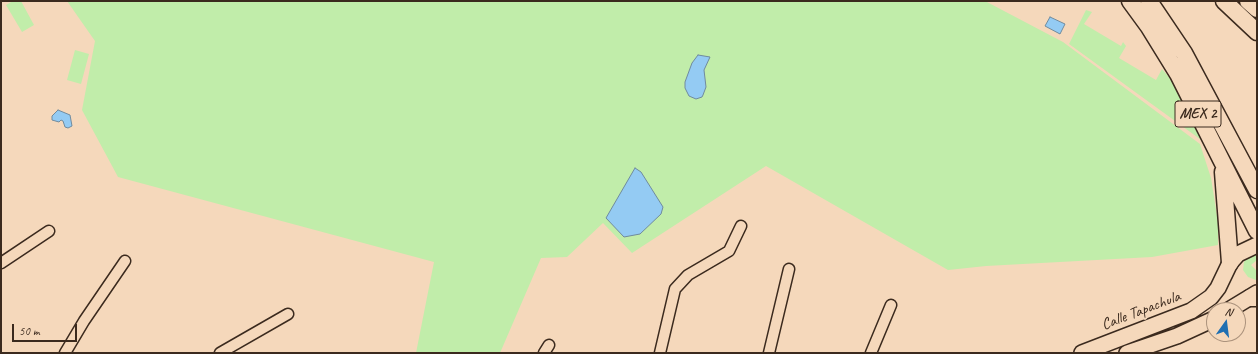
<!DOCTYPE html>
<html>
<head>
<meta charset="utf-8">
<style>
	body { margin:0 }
	#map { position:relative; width:1258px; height:354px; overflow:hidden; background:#f5d8bb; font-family:Caveat,sans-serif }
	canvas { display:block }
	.frame { position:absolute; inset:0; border:2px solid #3b2a1e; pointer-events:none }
	.north { position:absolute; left:1206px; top:302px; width:40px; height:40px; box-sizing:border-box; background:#f5d8bb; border:1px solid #ab927c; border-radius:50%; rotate:14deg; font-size:11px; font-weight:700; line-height:16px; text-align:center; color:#3b2a1e }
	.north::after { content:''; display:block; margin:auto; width:14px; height:18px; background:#1f6fb2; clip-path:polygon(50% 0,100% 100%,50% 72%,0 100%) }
	.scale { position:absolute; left:12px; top:324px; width:65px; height:18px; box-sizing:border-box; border:2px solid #3b2a1e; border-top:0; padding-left:5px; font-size:12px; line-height:14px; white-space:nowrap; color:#3b2a1e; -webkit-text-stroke:3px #f5d8bb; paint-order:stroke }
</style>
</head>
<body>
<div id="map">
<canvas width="1258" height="354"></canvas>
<div class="frame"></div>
<div class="north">N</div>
<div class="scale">50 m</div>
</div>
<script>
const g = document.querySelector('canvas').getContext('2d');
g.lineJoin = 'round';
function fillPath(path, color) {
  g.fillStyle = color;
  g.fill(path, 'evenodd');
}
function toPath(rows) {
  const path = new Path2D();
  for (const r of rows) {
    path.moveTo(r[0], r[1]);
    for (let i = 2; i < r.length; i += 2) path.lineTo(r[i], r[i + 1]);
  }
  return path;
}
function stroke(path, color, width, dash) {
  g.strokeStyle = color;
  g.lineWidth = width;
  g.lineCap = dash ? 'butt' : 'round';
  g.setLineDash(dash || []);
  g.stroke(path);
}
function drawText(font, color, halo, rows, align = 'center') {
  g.font = font + ' Caveat,sans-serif';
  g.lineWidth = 4;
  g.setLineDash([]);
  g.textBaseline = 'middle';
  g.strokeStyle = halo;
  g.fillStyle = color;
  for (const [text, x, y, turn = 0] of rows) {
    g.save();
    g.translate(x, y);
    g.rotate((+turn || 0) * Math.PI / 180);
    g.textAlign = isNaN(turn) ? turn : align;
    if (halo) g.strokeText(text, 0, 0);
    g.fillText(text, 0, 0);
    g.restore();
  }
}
fillPath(toPath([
	[13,1,21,1,34,25,22,32,6,5],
	[67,1,985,1,1063,42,1200,144,1211,178,1218,222,1218,245,1152,257,986,266,948,270,766,166,632,253,603,223,567,257,541,258,500,353,416,353,434,262,118,177,82,110,95,41],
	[1086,10,1092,12,1084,24,1121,46,1123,42,1126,46,1119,58,1156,80,1162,69,1169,77,1204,142,1069,44],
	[75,50,89,54,81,84,67,80],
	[1254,255,1257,255,1257,260,1251,265,1257,271,1256,280,1248,277,1243,270,1244,262,1247,258]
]), '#c1edaa');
const water = toPath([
	[1050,17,1065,24,1060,34,1045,26,1050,17],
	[698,55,710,57,704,70,706,87,703,95,702,97,696,99,689,96,685,88,685,82,692,63,698,55],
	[58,110,70,115,72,126,68,128,65,127,63,121,61,120,59,122,52,120,52,116,58,110],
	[635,168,641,172,663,207,661,214,640,234,624,237,606,218,635,168]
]);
fillPath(water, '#94cbf3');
stroke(water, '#708b9e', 1);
const street = toPath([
	[1,263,49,231],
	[65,353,84,321,125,261],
	[220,353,288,314],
	[544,353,549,345],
	[660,353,675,289,688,275,729,251,741,226],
	[769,353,789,269],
	[871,353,891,305]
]);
const secondary = toPath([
	[1229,310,1257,293],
	[1082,353,1191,311,1211,297,1218,288,1230,263,1238,254,1257,245],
	[1127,353,1177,336,1214,319]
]);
const primary = toPath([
	[1130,1,1149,27,1178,74,1257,231],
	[1149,1,1184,53,1257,190],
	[1224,1,1257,32],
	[1248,1,1257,9],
	[1223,172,1230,263],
	[1250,298,1257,298]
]);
stroke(street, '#3b2a1e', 13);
stroke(secondary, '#3b2a1e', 18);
stroke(primary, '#3b2a1e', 19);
stroke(street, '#f5d8bb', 10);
stroke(secondary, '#f5d8bb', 15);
stroke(primary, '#f5d8bb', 16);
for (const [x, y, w] of [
	[1198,114,46]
]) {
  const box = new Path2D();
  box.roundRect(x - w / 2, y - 13, w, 26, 3);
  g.fillStyle = '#f5d8bb';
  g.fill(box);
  stroke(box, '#3b2a1e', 1);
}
drawText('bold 15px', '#3b2a1e', null, [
	["MEX 2",1198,114]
]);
drawText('16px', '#3b2a1e', '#f5d8bb', [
	["Calle Tapachula",1141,311,-21]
]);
</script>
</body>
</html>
